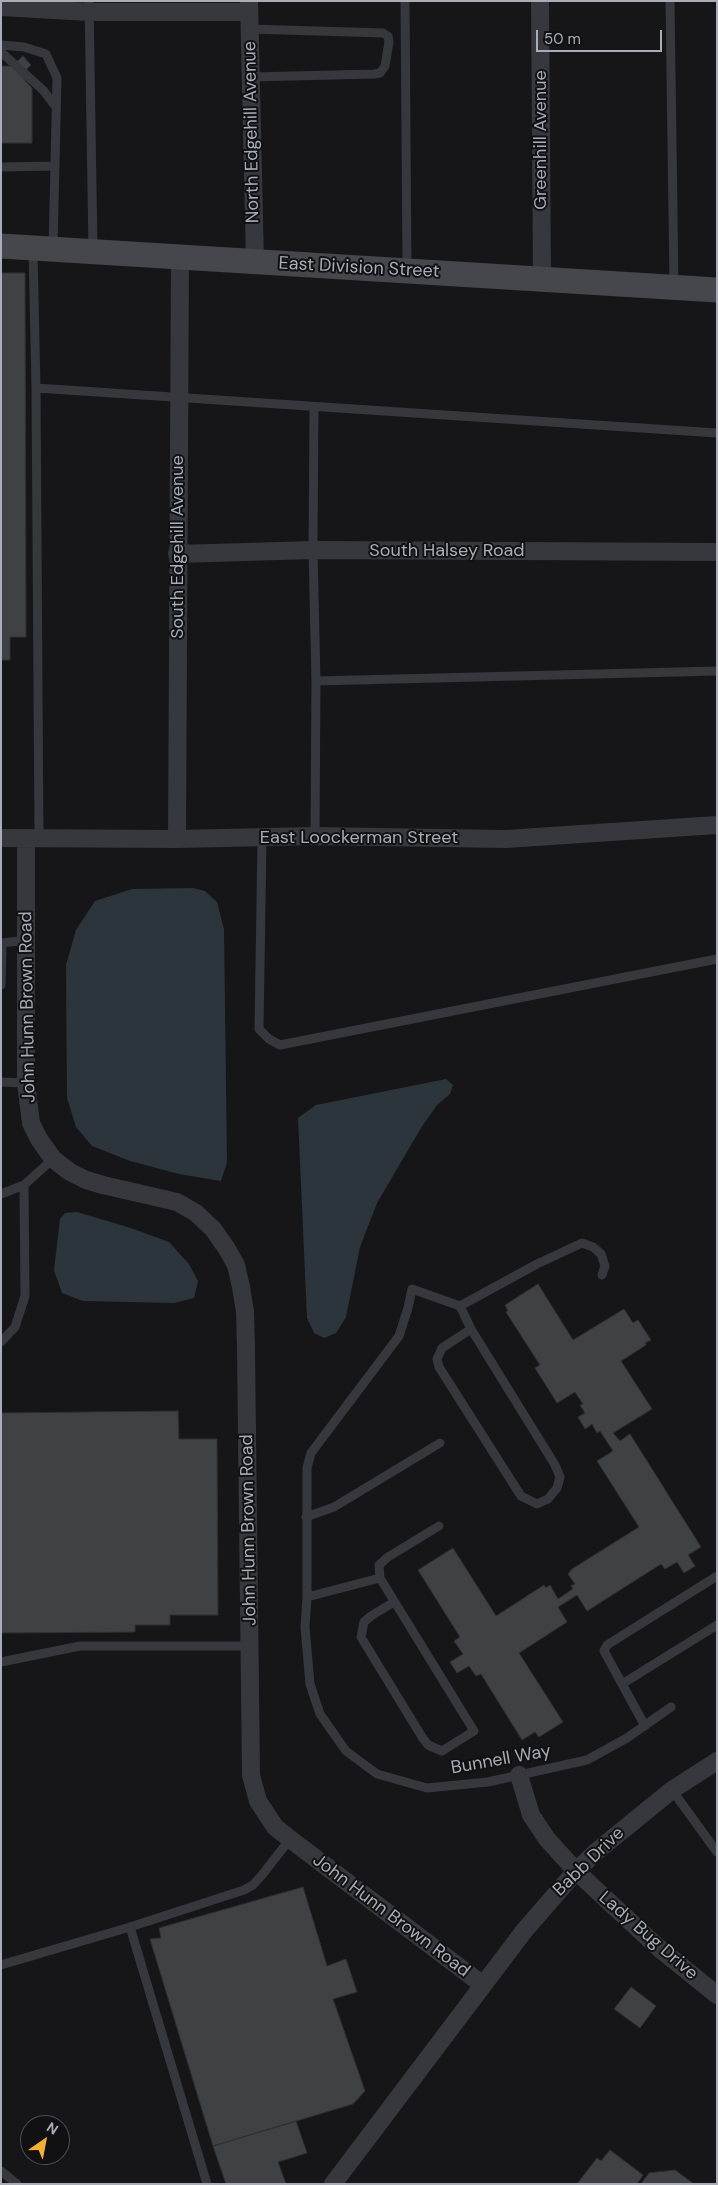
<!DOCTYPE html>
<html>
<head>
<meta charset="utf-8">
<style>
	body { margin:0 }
	#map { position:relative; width:718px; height:2185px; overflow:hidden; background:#161618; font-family:"DM Sans",sans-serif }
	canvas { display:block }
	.frame { position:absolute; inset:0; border:2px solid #a8adb8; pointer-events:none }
	.north { position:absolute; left:20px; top:2115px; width:50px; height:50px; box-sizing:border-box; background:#111113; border:1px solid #4d4f55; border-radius:50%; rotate:33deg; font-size:14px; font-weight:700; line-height:20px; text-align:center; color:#a8adb8 }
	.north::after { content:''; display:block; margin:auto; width:18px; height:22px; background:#f2b134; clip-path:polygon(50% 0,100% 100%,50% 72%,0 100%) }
	.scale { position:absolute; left:536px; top:30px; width:126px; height:22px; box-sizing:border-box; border:2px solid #a8adb8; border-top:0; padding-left:6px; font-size:15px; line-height:18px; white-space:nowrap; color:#a8adb8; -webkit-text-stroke:4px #111113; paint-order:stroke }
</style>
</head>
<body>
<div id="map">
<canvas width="718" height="2185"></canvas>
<div class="frame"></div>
<div class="north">N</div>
<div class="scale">50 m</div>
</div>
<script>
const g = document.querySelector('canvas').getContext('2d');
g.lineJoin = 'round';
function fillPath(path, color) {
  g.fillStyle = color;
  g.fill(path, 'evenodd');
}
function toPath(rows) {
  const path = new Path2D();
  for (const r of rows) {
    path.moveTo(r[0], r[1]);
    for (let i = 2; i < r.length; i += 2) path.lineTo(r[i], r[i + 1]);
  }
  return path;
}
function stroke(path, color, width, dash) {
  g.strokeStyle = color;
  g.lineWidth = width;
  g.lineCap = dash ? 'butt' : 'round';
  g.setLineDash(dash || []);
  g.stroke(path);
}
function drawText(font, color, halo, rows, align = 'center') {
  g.font = font + ' "DM Sans",sans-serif';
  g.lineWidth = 4;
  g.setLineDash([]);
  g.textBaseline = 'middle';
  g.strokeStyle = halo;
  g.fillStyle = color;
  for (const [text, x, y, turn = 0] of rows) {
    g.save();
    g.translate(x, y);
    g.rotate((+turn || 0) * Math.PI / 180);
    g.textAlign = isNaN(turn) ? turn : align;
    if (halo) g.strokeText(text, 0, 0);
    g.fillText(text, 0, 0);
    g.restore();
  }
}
fillPath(toPath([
	[193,888,205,891,217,902,224,929,227,1162,221,1181,179,1174,130,1161,92,1146,76,1127,67,1098,66,965,76,930,95,901,132,889],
	[446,1079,453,1085,450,1094,437,1105,421,1128,377,1203,360,1247,346,1317,336,1333,324,1338,314,1333,307,1318,298,1118,316,1105],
	[77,1212,131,1228,169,1242,189,1264,198,1281,194,1298,174,1303,83,1301,62,1293,54,1270,60,1219,65,1213]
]), '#2c353c');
const building = toPath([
	[23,56,31,65,21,75,12,66,23,56],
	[1,66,12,66,32,88,32,143,1,143,1,66],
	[1,273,25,273,26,637,10,637,10,660,1,660,1,273],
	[538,1284,573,1340,624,1309,633,1323,638,1320,651,1340,645,1343,646,1345,621,1361,652,1409,613,1433,620,1441,630,1434,701,1547,688,1555,695,1566,684,1573,677,1562,665,1569,661,1564,587,1611,577,1595,558,1607,567,1622,519,1653,563,1722,539,1737,535,1732,522,1740,481,1674,476,1676,469,1666,457,1673,450,1662,463,1654,454,1641,460,1637,418,1570,453,1548,496,1616,544,1585,546,1588,550,1585,558,1599,573,1589,571,1586,575,1584,568,1574,572,1569,639,1527,597,1461,613,1451,600,1431,597,1433,592,1424,585,1429,578,1417,585,1413,580,1405,583,1404,575,1392,557,1403,535,1368,540,1365,506,1312,508,1311,505,1305,538,1284],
	[178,1411,179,1439,217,1439,218,1615,170,1615,170,1625,135,1625,135,1632,1,1633,1,1413,178,1411],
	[303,1887,327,1966,346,1959,357,1992,333,1999,365,2091,353,2104,213,2146,150,1939,161,1938,159,1928,303,1887],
	[631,1987,656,2006,640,2028,614,2009,631,1987],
	[296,2121,307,2153,278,2162,286,2184,226,2184,213,2146,296,2121],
	[610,2150,643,2175,637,2184,577,2184,597,2158,601,2161,610,2150],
	[675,2170,694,2184,641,2184,649,2173,675,2170]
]);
fillPath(building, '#404145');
stroke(building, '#303034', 1);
stroke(toPath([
	[89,1,93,250],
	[405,1,407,268],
	[670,1,674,286],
	[250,29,383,33,388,36,389,42,385,66,380,73,375,74,251,77],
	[1,45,24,47,46,54,57,78,53,248],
	[1,52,43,90,56,107],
	[1,167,55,166],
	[33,250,36,388,39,839],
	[36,388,717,433],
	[314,408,313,550,316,681,315,836],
	[316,681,717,671],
	[262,838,259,1029,269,1039,280,1045,717,959],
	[1,985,2,943,27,940],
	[1,1082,26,1083],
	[1,1194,24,1185,53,1159],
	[602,1275,605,1266,601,1254,593,1247,582,1243,537,1264,460,1306,412,1289,408,1308,399,1336,311,1453,307,1468,307,1597,305,1627,310,1684,320,1714,346,1751,377,1774,427,1788,488,1782,587,1760,627,1738,671,1707],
	[460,1306,471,1329,555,1465,560,1477,557,1488,548,1499,537,1504,521,1496,439,1367,437,1359,442,1348,471,1329],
	[1,1342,15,1327,25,1296,24,1185],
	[306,1517,334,1507,440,1443],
	[380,1578,379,1565,388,1557,439,1526],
	[307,1597,380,1578,474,1731,442,1751,428,1745,422,1737,361,1637,364,1622,371,1616,394,1602],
	[1,1662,80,1646,251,1646],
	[622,1684,717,1625],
	[645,1726,604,1651,607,1645,717,1576],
	[672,1790,717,1852],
	[1,1965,130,1927],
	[1,2171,17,2184],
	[207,2184,130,1927,244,1890,253,1885,262,1875,290,1839]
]), '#37383d', 9);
stroke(toPath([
	[249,1,255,262],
	[540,1,542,279],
	[1,7,89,12,249,12],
	[177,554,313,550,717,552],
	[1,838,177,839,315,836,506,839,717,825],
	[26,838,26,1083,31,1123,39,1139,53,1159,70,1172,86,1180,103,1185,177,1202,196,1213,213,1229,227,1249,236,1265,241,1287,245,1312,246,1349,251,1775,258,1801,275,1827,290,1839,483,1985],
	[177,839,180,256],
	[519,1775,531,1815,547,1839,576,1871,622,1914,660,1949,717,1995],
	[333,2184,524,1931,576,1871,597,1851,672,1790,717,1761]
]), '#37383d', 18);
stroke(toPath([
	[1,246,717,290]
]), '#45474d', 25);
drawText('18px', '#a8adb8', '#111113', [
	["North Edgehill Avenue",252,132,-91],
	["Greenhill Avenue",541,140,-90],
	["East Division Street",359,268,3],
	["South Edgehill Avenue",178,547,-90],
	["South Halsey Road",447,551],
	["East Loockerman Street",359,838],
	["John Hunn Brown Road",28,1007,-91],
	["John Hunn Brown Road",249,1530,-91],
	["Bunnell Way",501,1760,-10],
	["Babb Drive",589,1862,-44],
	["John Hunn Brown Road",391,1916,37],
	["Lady Bug Drive",648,1936,41]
]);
</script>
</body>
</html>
